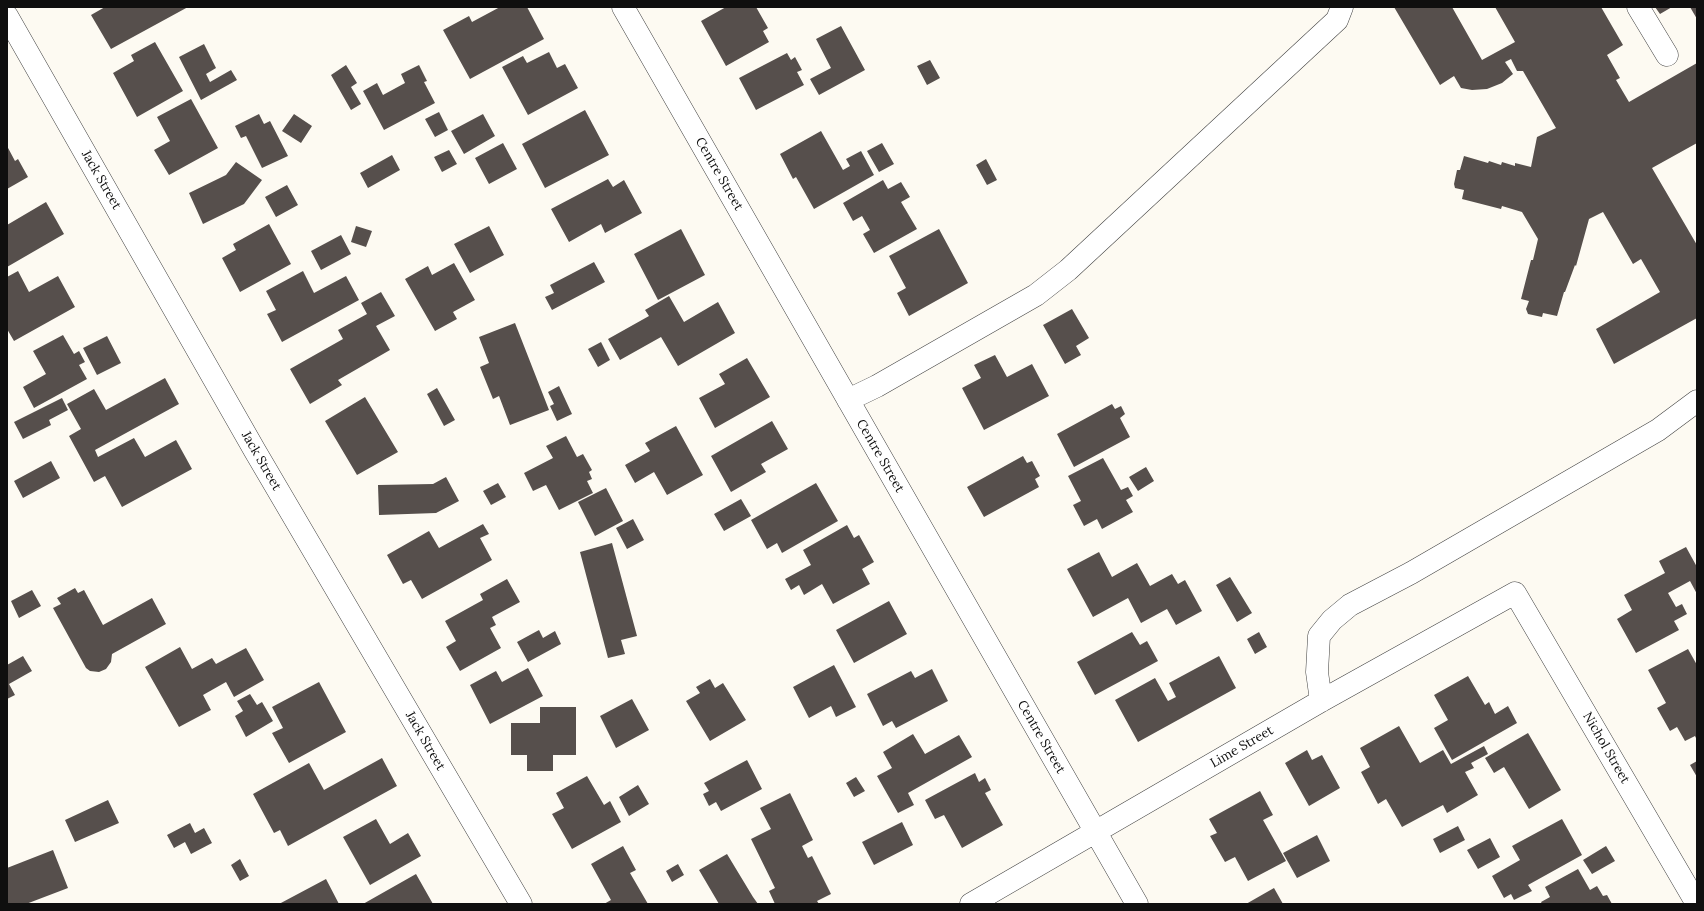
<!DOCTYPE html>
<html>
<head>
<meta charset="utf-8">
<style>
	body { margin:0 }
	#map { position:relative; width:1704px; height:911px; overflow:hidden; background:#fdfaf2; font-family:Lora,serif }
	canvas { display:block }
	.frame { position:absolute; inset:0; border:8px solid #0f0f0f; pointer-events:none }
</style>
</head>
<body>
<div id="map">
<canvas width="1704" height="911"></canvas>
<div class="frame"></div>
</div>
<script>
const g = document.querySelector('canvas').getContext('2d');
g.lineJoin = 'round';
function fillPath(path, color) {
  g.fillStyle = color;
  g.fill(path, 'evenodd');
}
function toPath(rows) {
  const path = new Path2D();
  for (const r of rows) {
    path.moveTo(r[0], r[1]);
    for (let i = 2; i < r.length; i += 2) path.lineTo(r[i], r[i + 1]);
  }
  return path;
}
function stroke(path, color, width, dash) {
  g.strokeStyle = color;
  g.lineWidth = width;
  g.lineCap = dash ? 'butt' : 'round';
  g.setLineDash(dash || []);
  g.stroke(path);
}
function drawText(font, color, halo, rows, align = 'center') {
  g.font = font + ' Lora,serif';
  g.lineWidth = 4;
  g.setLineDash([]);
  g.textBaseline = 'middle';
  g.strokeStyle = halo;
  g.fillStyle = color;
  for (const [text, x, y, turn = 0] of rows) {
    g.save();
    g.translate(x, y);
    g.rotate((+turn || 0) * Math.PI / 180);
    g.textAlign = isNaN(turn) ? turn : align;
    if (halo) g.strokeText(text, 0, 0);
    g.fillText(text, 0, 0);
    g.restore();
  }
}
fillPath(toPath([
	[105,7,188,7,111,49,91,15],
	[500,7,527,7,544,39,470,79,443,30,469,16,472,22],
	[726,7,756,7,768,28,763,31,769,42,726,66,701,21],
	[1394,7,1452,7,1482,60,1515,42,1495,7,1601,7,1623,45,1607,55,1620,78,1616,80,1629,102,1697,63,1697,143,1652,168,1697,245,1697,318,1614,364,1596,329,1660,292,1641,259,1633,264,1603,212,1589,219,1576,266,1575,265,1565,292,1564,292,1557,316,1543,313,1542,317,1528,314,1526,309,1529,301,1521,299,1531,260,1533,260,1538,239,1522,212,1502,206,1501,209,1462,199,1464,190,1455,188,1454,184,1457,170,1460,170,1464,156,1488,163,1489,161,1501,165,1502,162,1515,166,1515,163,1531,167,1537,137,1556,128,1523,71,1517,71,1511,59,1505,62,1513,74,1502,83,1487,89,1472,90,1461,88,1454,76,1440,85],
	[1655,7,1672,7,1660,14],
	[1690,7,1697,7,1697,19],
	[841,26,865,70,819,95,810,79,831,68,816,39],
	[155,42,183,91,137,117,113,73,134,61,131,55],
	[204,44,216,68,206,74,210,82,231,70,237,80,201,100,179,57],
	[549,52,557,68,565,64,578,88,528,115,502,67,523,56,527,63],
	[787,53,791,60,795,57,802,70,797,72,804,85,756,110,739,78],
	[930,60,940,78,927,85,917,66],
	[346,65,357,83,351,87,361,104,351,110,331,75],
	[419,65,427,81,424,82,435,103,384,130,363,91,377,83,383,95,405,83,401,74],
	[191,99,218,148,169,175,154,150,170,141,157,117],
	[585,110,609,155,545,188,522,144],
	[439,112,448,130,435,137,425,119],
	[259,114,264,124,270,121,288,156,262,168,246,136,241,138,235,126],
	[294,114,312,126,301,143,282,131],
	[483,114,495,136,464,154,451,131],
	[821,131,843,170,850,166,846,159,861,151,874,175,814,209,796,177,793,179,780,154],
	[503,143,517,169,489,184,475,158],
	[882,143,894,164,879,172,867,151],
	[7,146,15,161,18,159,28,177,7,189],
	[449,150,457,164,442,172,434,157],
	[392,155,400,170,368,188,360,173],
	[986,159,997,180,987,185,976,165],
	[236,162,262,180,244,204,203,224,189,193,226,175],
	[608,179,613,187,624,180,642,213,605,233,601,224,569,242,551,209],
	[883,180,888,189,901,182,910,197,901,202,917,229,874,253,863,234,870,230,862,216,853,221,843,203],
	[287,185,298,205,276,217,265,197],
	[46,202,64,234,7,267,7,225],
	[269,224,291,264,240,292,222,258,236,250,233,244],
	[356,226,372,231,366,247,351,242],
	[489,226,504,255,470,273,454,244],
	[681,229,705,275,658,300,634,254],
	[939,229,968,283,909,316,897,293,906,288,889,256],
	[341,235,351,254,321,270,311,251],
	[594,262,605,282,552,310,545,297,554,293,550,285],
	[454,263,475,300,453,312,457,319,435,331,405,279,428,266,432,275],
	[18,271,29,292,58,276,75,307,14,341,7,329,7,277],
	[303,271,314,293,346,276,359,300,282,342,267,314,276,310,266,291],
	[381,292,395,316,376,326,390,350,338,380,342,385,310,404,290,369,343,339,338,330,367,314,361,303],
	[669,296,684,322,718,302,735,333,678,366,661,337,620,360,608,339,649,316,645,310],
	[1072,309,1089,338,1076,346,1081,355,1065,364,1043,325],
	[515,323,549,410,510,425,499,396,493,399,480,367,489,363,479,337],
	[63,335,74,354,79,351,85,362,79,365,87,379,34,408,23,387,46,374,33,351],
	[107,336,121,363,97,375,83,348],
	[601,342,610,360,598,367,588,349],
	[995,355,1007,377,1032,364,1049,396,984,430,962,388,981,378,974,365],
	[747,358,770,397,715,428,699,398,725,384,719,374],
	[165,378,179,404,95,450,98,457,134,438,145,457,176,440,192,469,122,507,105,476,94,482,69,436,81,429,67,404,94,389,106,410],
	[559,386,572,414,557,421,550,406,554,404,548,392],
	[437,388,455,420,444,426,427,394],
	[365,397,398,452,357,475,325,421],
	[62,398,68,410,49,420,51,425,23,439,14,422],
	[1112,404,1115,409,1121,406,1125,414,1120,418,1130,437,1074,467,1057,434],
	[772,421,788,449,761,464,766,472,731,492,711,456],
	[676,426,703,475,667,495,654,472,635,483,625,465,650,451,645,443],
	[566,436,577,457,583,454,592,470,589,472,592,479,587,481,593,493,559,510,546,485,533,491,524,473,553,458,546,446],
	[1023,456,1027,463,1032,461,1040,476,1035,479,1039,487,984,517,967,487],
	[1103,458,1121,490,1128,487,1133,496,1126,500,1133,512,1102,529,1097,519,1084,526,1073,505,1081,501,1068,476],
	[51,461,60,478,23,498,14,481],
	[1146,467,1154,481,1138,491,1129,477],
	[446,477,459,501,436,513,379,515,378,485,433,484],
	[498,483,506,497,491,505,483,491],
	[816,483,838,521,782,553,777,543,767,549,751,520],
	[606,488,623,521,595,536,578,502],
	[741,499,751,516,724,531,714,514],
	[633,519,644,540,627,549,616,528],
	[483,524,489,534,480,538,492,560,422,599,411,580,403,584,387,555,429,531,439,548],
	[847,525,854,538,859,535,874,562,862,569,870,584,833,604,822,584,804,595,799,585,791,590,785,579,811,565,803,550],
	[612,543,637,636,621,640,625,654,608,658,580,552],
	[1686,547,1697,567,1697,594,1690,581,1668,593,1676,607,1682,604,1687,614,1674,621,1679,630,1636,653,1617,619,1632,610,1624,595,1665,573,1659,561],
	[1099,552,1112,577,1137,563,1150,586,1172,574,1178,584,1185,580,1202,611,1176,625,1167,609,1141,623,1128,598,1093,617,1067,569],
	[1230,577,1252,613,1237,622,1216,585],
	[507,579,520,602,492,617,496,625,490,628,501,648,460,671,446,647,456,641,445,621,483,600,480,594],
	[75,588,78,593,84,590,103,625,152,598,166,624,112,654,111,662,106,669,99,672,90,671,86,668,53,608,61,604,57,598],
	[32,590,41,606,19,618,11,601],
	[889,601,907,634,854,663,836,630],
	[539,630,543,638,555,631,561,644,528,662,517,642],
	[1132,632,1140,645,1147,641,1158,661,1095,695,1077,662],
	[1259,632,1267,647,1255,654,1247,639],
	[180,647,192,669,212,658,216,664,246,648,264,680,234,697,226,682,203,695,211,710,179,727,145,667],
	[1688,649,1697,665,1697,740,1695,736,1685,741,1677,727,1670,731,1657,708,1666,703,1648,670],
	[23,656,32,671,9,684,15,695,7,699,7,665],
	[1219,656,1236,688,1138,742,1115,700,1155,678,1168,701,1176,697,1169,683],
	[834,665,856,707,836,717,831,706,809,718,793,687],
	[528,668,543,696,490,724,470,685,496,671,502,682],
	[932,669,948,701,896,728,892,721,883,726,867,694,911,671,915,678],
	[1468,676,1485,705,1489,702,1495,714,1508,706,1517,723,1452,760,1434,728,1448,720,1434,695],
	[710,679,715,688,723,683,746,720,710,741,686,701,700,693,696,687],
	[319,682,346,732,289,763,272,733,283,728,272,707],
	[250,694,257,705,262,702,273,721,246,737,235,716,243,711,237,701],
	[632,699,649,730,616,748,600,716],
	[540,707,576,707,576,755,553,755,553,771,527,771,527,755,511,755,511,723,540,723],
	[1399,726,1420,763,1443,750,1451,764,1484,746,1488,754,1471,763,1474,768,1465,772,1478,795,1447,813,1443,805,1402,827,1386,799,1378,804,1361,772,1370,767,1360,748],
	[1528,733,1561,790,1529,809,1504,767,1494,773,1485,758],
	[913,734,925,754,959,735,972,757,908,793,914,805,898,813,877,776,892,768,883,752],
	[1307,750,1312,760,1322,755,1340,788,1309,806,1285,763],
	[382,758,397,786,288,846,280,830,274,833,253,794,309,763,324,790],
	[747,760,762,789,721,811,716,802,709,806,703,794,709,791,704,783],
	[1697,761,1697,777,1690,765],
	[975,773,979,782,985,778,991,790,985,793,1003,825,962,848,944,815,935,819,925,800],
	[587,776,604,805,610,801,621,822,572,849,552,814,564,808,556,793],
	[856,777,865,791,854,797,846,783],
	[638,785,649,804,629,816,619,797],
	[1260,791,1273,815,1263,820,1286,861,1248,881,1235,857,1225,862,1210,836,1217,833,1209,819],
	[790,793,813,840,802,846,808,858,812,856,831,894,817,901,819,904,775,904,769,891,775,888,751,839,771,829,760,808],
	[108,800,119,823,75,842,65,820],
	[376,819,390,844,408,833,421,856,370,885,343,837],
	[1562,819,1582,855,1528,885,1532,891,1514,900,1511,894,1504,898,1492,876,1520,860,1512,846],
	[902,822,913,845,874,865,862,842],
	[190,823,195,833,204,828,212,843,191,854,185,842,174,848,167,835],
	[1458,826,1465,840,1440,853,1433,839],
	[1317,835,1330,861,1297,878,1283,853],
	[1490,838,1500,857,1478,869,1467,850],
	[623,846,636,870,630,873,648,904,604,904,611,900,591,864],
	[1606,846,1615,861,1592,874,1583,860],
	[53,850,68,888,26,904,7,904,7,868],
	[727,854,753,897,758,904,719,904,699,870],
	[240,859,249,876,240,881,231,865],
	[678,864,684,875,672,882,666,871],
	[1578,869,1590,890,1597,886,1603,896,1607,895,1612,904,1542,904,1541,902,1550,897,1545,887],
	[416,874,433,904,363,904],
	[326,879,339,904,279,904],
	[1274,888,1283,904,1246,904]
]), '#564f4c');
const minor = toPath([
	[623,7,1137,904],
	[1638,7,1667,55],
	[7,16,255,451,521,904],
	[848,400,877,386,1036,295,1068,270,1337,20,1342,7],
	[1321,701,1317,672,1319,636,1332,620,1350,605,1411,573,1658,430,1697,401],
	[971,904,1321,701,1515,593,1697,904]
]);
stroke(minor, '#424242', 23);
stroke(minor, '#fff', 22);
drawText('13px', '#0f0f0f', '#fff', [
	["Centre Street",719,174,60],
	["Jack Street",101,180,60],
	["Centre Street",880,456,60],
	["Jack Street",261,461,60],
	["Centre Street",1041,737,60],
	["Jack Street",425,741,60],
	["Lime Street",1242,747,-30],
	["Nichol Street",1606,748,60]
]);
</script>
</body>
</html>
